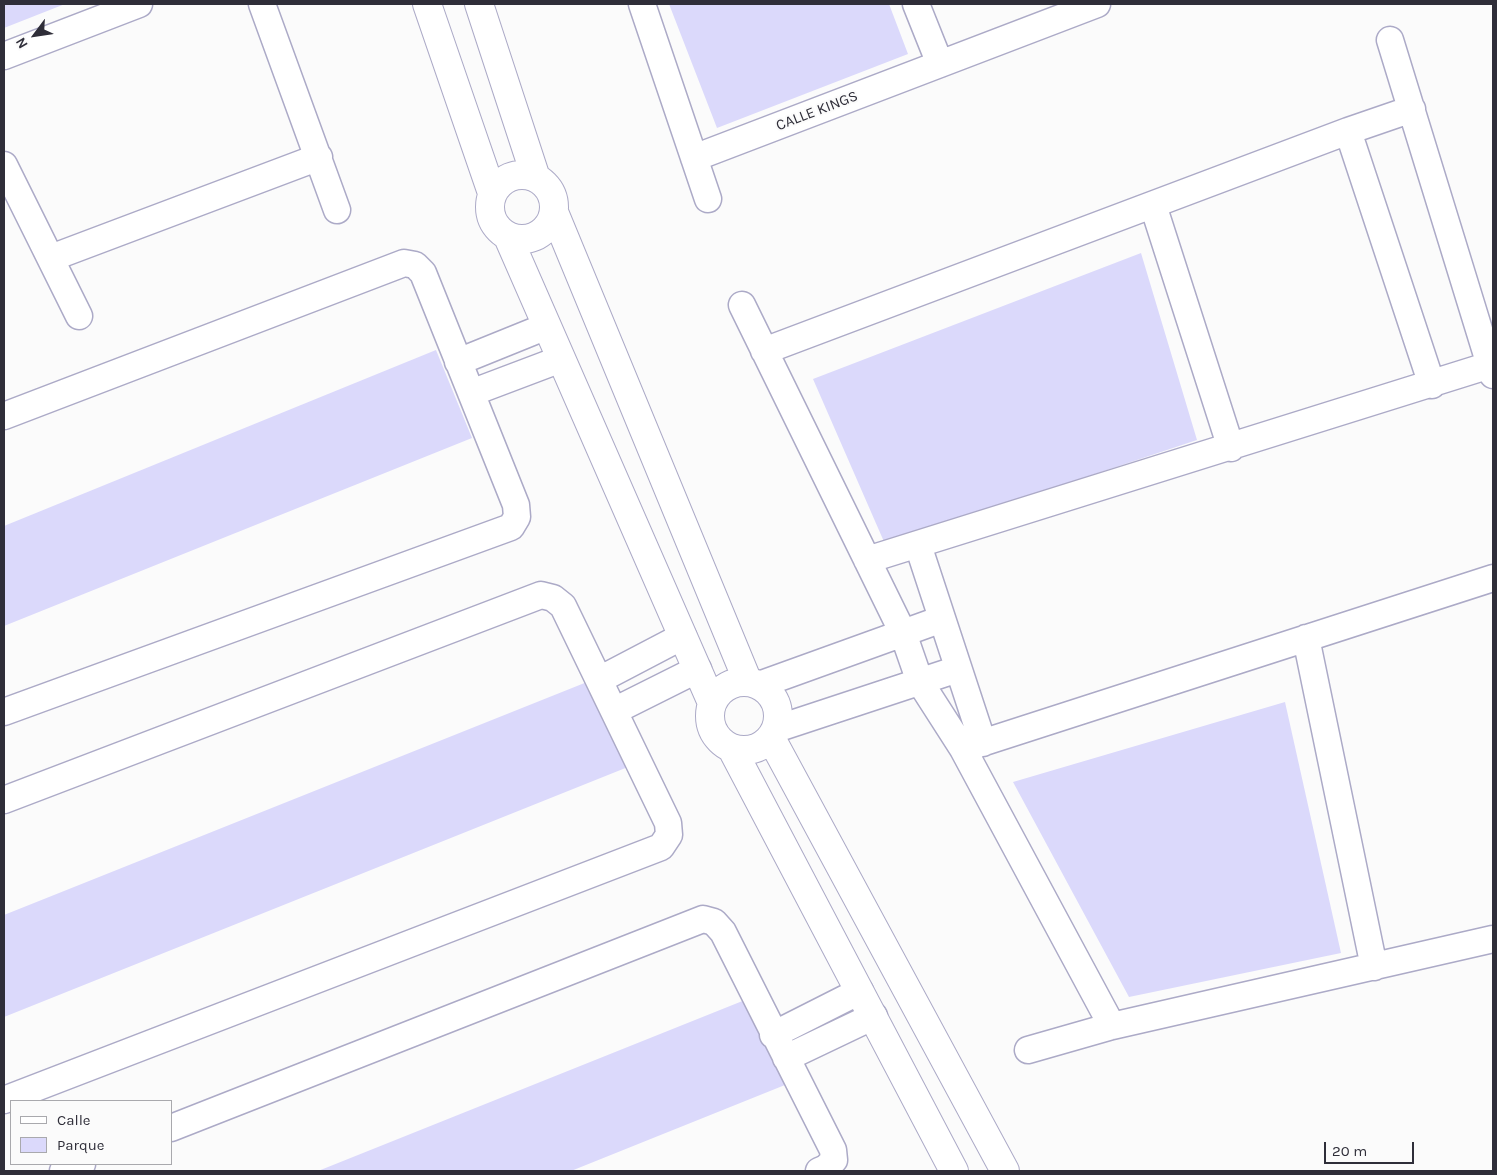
<!DOCTYPE html>
<html>
<head>
<meta charset="utf-8">
<style>
	body { margin:0 }
	#map { position:relative; width:1497px; height:1175px; overflow:hidden; background:#fbfbfb; font-family:Karla,sans-serif }
	canvas { display:block }
	.frame { position:absolute; inset:0; border:5px solid #2f2e39; pointer-events:none }
	.legend { position:absolute; left:10px; top:1100px; width:162px; height:65px; box-sizing:border-box; background:#fbfbfb; border:1px solid #a9a9ad; margin:0; padding:6px 9px; list-style:none; font-size:15px; color:#2f2e39 }
	.legend li { display:flex; align-items:center; gap:10px; height:25px }
	.legend b { width:25px; border:1px solid #a9a9ad }
	.north { position:absolute; left:10px; top:10px; width:50px; height:50px; -webkit-text-stroke:4px #fbfbfb; paint-order:stroke; rotate:239deg; font-size:14px; font-weight:700; line-height:20px; text-align:center; color:#2f2e39 }
	.north::after { content:''; display:block; margin:auto; width:18px; height:22px; background:#2f2e39; clip-path:polygon(50% 0,100% 100%,50% 72%,0 100%) }
	.scale { position:absolute; left:1324px; top:1142px; width:90px; height:22px; box-sizing:border-box; border:2px solid #2f2e39; border-top:0; padding-left:6px; font-size:15px; line-height:18px; white-space:nowrap; color:#2f2e39; -webkit-text-stroke:4px #fbfbfb; paint-order:stroke }
</style>
</head>
<body>
<div id="map">
<canvas width="1497" height="1175"></canvas>
<div class="frame"></div>
<ul class="legend">
<li><b style="height:6px;background:#fff"></b>Calle</li>
<li><b style="height:14px;background:#dbd9fb"></b>Parque</li>
</ul>
<div class="north">N</div>
<div class="scale">20 m</div>
</div>
<script>
const g = document.querySelector('canvas').getContext('2d');
g.lineJoin = 'round';
function fillPath(path, color) {
  g.fillStyle = color;
  g.fill(path, 'evenodd');
}
function toPath(rows) {
  const path = new Path2D();
  for (const r of rows) {
    if (r.length === 3) {
      path.moveTo(r[0] + r[2], r[1]);
      path.arc(r[0], r[1], r[2], 0, 2 * Math.PI);
      continue;
    }
    path.moveTo(r[0], r[1]);
    for (let i = 2; i < r.length; i += 2) path.lineTo(r[i], r[i + 1]);
  }
  return path;
}
function stroke(path, color, width, dash) {
  g.strokeStyle = color;
  g.lineWidth = width;
  g.lineCap = dash ? 'butt' : 'round';
  g.setLineDash(dash || []);
  g.stroke(path);
}
function drawText(font, color, halo, rows, align = 'center') {
  g.font = font + ' Karla,sans-serif';
  g.lineWidth = 4;
  g.setLineDash([]);
  g.textBaseline = 'middle';
  g.strokeStyle = halo;
  g.fillStyle = color;
  for (const [text, x, y, turn = 0] of rows) {
    g.save();
    g.translate(x, y);
    g.rotate((+turn || 0) * Math.PI / 180);
    g.textAlign = isNaN(turn) ? turn : align;
    if (halo) g.strokeText(text, 0, 0);
    g.fillText(text, 0, 0);
    g.restore();
  }
}
fillPath(toPath([
	[4,4,65,4,4,28],
	[669,4,889,4,908,54,717,128],
	[1141,253,1197,440,885,544,813,379],
	[436,350,472,438,4,626,4,526],
	[592,680,628,767,4,1017,4,915],
	[1285,702,1341,953,1129,997,1013,782],
	[750,998,785,1085,571,1171,318,1171]
]), '#dbd9fb');
const street = toPath([
	[262,4,337,210],
	[642,4,708,199],
	[916,4,940,64],
	[1390,40,1493,375],
	[4,56,139,4],
	[1348,131,1432,385],
	[694,158,1097,4],
	[4,165,79,316],
	[1153,205,1231,448],
	[51,258,319,157],
	[742,305,903,633,920,682,963,749,1112,1026],
	[764,351,1348,131,1412,109],
	[458,362,547,326],
	[471,393,561,359],
	[4,416,404,263,415,265,423,273,516,505,517,517,511,527,4,712],
	[918,545,983,743],
	[867,560,1490,365],
	[1306,638,1374,967],
	[599,680,683,636],
	[759,685,942,619],
	[614,711,698,669],
	[776,729,958,669],
	[963,749,1493,578],
	[4,800,541,595,553,598,563,606,668,823,669,835,661,847,4,1100],
	[773,1035,860,991],
	[1028,1050,1112,1026,1493,939],
	[786,1058,874,1016],
	[171,1128,703,919,714,922,723,932,833,1150,834,1160,826,1168,819,1171],
	[63,1171,82,1164]
]);
const secondary = toPath([
	[427,4,492,193],
	[479,4,536,178],
	[522,207,32],
	[554,212,748,682],
	[508,237,712,703],
	[744,716,34],
	[771,738,1005,1171],
	[732,749,954,1171]
]);
stroke(street, '#acaac7', 29);
stroke(secondary, '#acaac7', 30);
stroke(street, '#fff', 26);
stroke(secondary, '#fff', 28);
drawText('15px', '#2f2e39', '#fbfbfb', [
	["CALLE KINGS",817,111,-21]
]);
</script>
</body>
</html>
